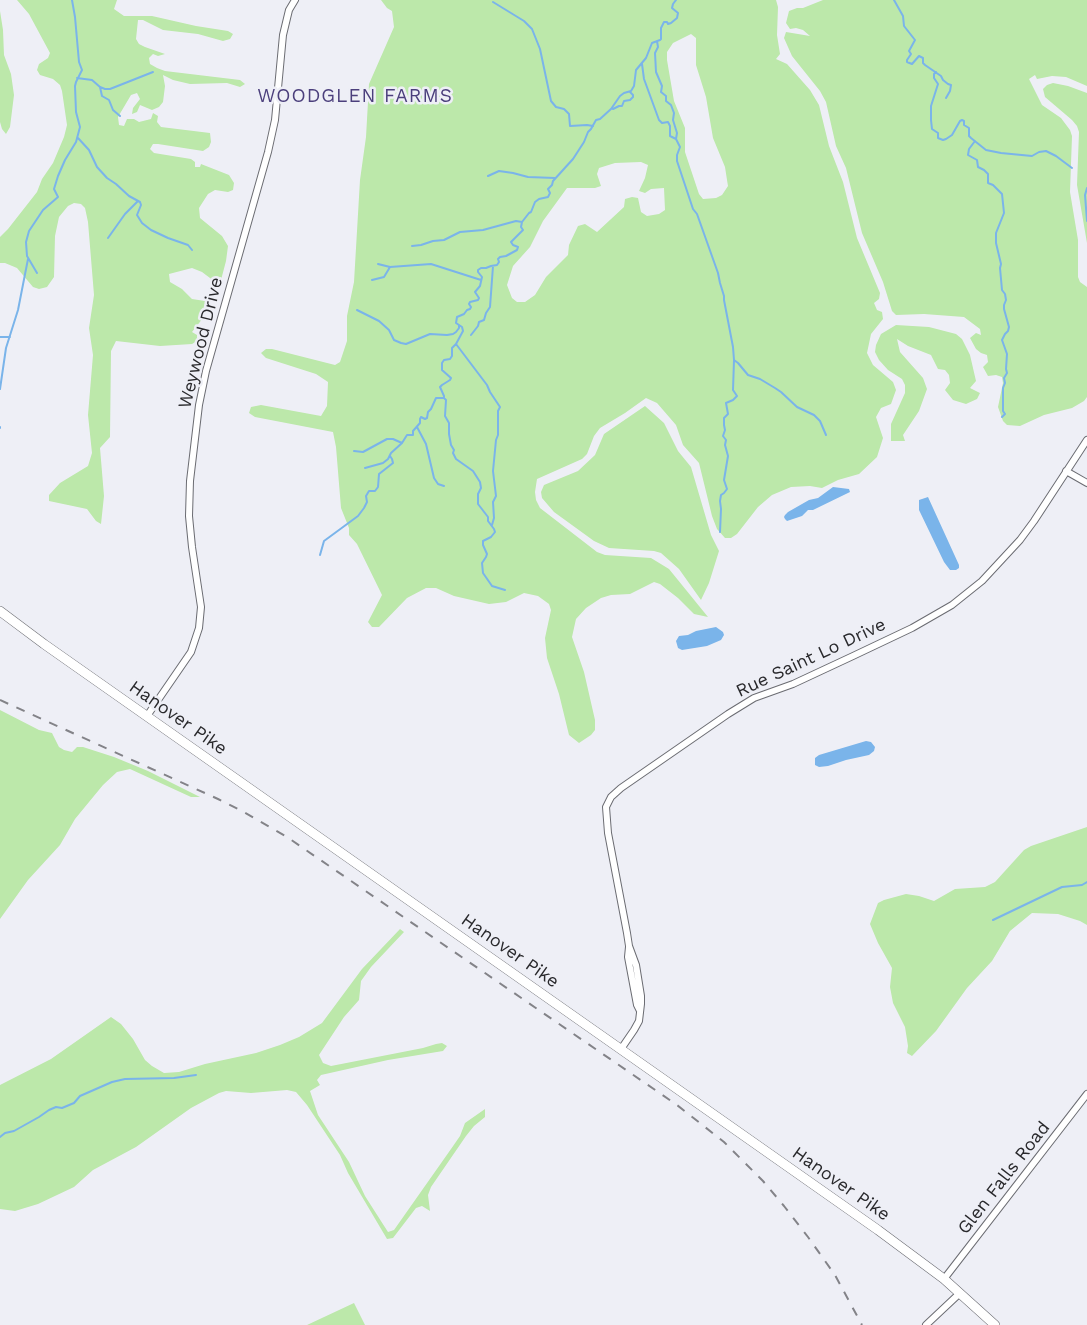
<!DOCTYPE html>
<html>
<head>
<meta charset="utf-8">
<style>
	body { margin:0 }
	canvas { display:block; background:#eeeff6 }
</style>
</head>
<body>
<canvas width="1087" height="1325"></canvas>
<script>
const g = document.querySelector('canvas').getContext('2d');
g.lineJoin = 'round';
function fillPath(path, color) {
  g.fillStyle = color;
  g.fill(path, 'evenodd');
}
function toPath(rows) {
  const path = new Path2D();
  for (const r of rows) {
    path.moveTo(r[0], r[1]);
    for (let i = 2; i < r.length; i += 2) path.lineTo(r[i], r[i + 1]);
  }
  return path;
}
function stroke(path, color, width, dash) {
  g.strokeStyle = color;
  g.lineWidth = width;
  g.lineCap = dash ? 'butt' : 'round';
  g.setLineDash(dash || []);
  g.stroke(path);
}
function drawText(font, color, halo, rows, align = 'center') {
  g.font = font + ' "Work Sans",sans-serif';
  g.lineWidth = 5;
  g.setLineDash([]);
  g.textBaseline = 'middle';
  g.strokeStyle = halo;
  g.fillStyle = color;
  for (const [text, x, y, turn = 0] of rows) {
    g.save();
    g.translate(x, y);
    g.rotate((+turn || 0) * Math.PI / 180);
    g.textAlign = isNaN(turn) ? turn : align;
    if (halo) g.strokeText(text, 0, 0);
    g.fillText(text, 0, 0);
    g.restore();
  }
}
fillPath(toPath([
	[17,0,117,0,114,9,124,16,152,16,196,26,228,31,233,34,230,39,223,41,198,34,163,30,143,20,138,20,136,39,139,44,145,47,165,54,158,56,153,54,149,58,150,64,157,68,165,71,240,80,245,84,240,87,227,83,190,84,173,80,163,75,165,86,163,102,159,107,152,110,140,105,137,112,132,114,133,108,140,99,137,93,131,95,118,117,119,125,124,126,127,119,134,119,139,122,151,119,153,113,158,116,157,122,161,127,210,133,211,142,209,147,203,151,158,144,153,144,150,149,154,153,191,159,195,162,195,167,200,167,201,164,229,175,234,183,233,190,228,192,215,190,208,194,199,208,200,218,222,236,228,246,226,261,221,280,214,281,202,272,192,268,169,274,170,282,182,289,192,299,205,301,203,318,192,332,197,335,197,341,192,344,160,346,116,341,111,351,110,437,100,448,104,496,101,524,96,521,87,509,49,501,49,495,60,483,88,466,92,453,88,415,93,355,89,328,94,295,88,222,85,208,81,204,74,203,68,206,59,217,55,236,54,277,47,287,39,289,33,287,17,268,5,263,0,263,0,237,8,229,37,192,42,179,53,163,64,137,67,125,62,91,60,85,53,79,40,75,37,70,39,64,48,58,50,53,29,14],
	[381,0,776,0,778,7,777,35,780,54,776,59,787,64,810,90,819,105,829,146,843,182,857,238,880,293,879,299,874,303,877,310,882,312,883,319,871,334,867,353,873,365,893,382,896,390,891,404,881,408,876,417,883,438,877,457,859,474,838,480,822,488,810,486,791,487,772,495,758,507,737,534,731,538,725,538,717,529,712,516,699,463,683,445,676,425,657,403,646,398,625,413,600,428,594,436,587,454,582,459,537,479,535,492,536,500,540,508,597,552,605,555,651,558,669,569,708,617,694,614,678,598,660,584,654,582,630,594,611,595,601,598,586,608,576,619,572,637,584,672,595,720,595,730,591,735,579,743,569,735,559,694,547,658,545,638,551,610,549,604,538,596,524,593,506,602,489,604,454,596,436,588,426,588,407,598,379,627,372,627,368,622,382,595,357,544,349,535,349,528,341,508,336,447,333,432,255,417,249,413,251,407,261,405,321,416,327,406,328,382,316,374,266,358,261,353,266,349,272,349,335,365,340,362,347,341,347,316,354,282,360,180,366,137,369,84,394,27,392,11,387,8],
	[691,34,696,38,696,65,706,97,713,138,725,167,727,180,728,186,722,195,716,198,703,199,699,194,685,152,685,128,674,101,667,60,667,52,673,43],
	[641,162,648,165,645,178,639,191,645,193,651,189,664,188,665,210,659,214,647,216,641,212,638,198,632,197,625,199,624,207,597,232,585,224,578,226,569,245,568,255,546,277,535,295,525,302,517,302,512,298,507,285,513,266,530,247,543,221,567,188,595,188,601,186,597,174,599,168,615,163],
	[823,0,1087,0,1087,86,1066,77,1052,76,1037,79,1035,75,1029,79,1042,105,1061,118,1070,130,1072,136,1070,192,1078,240,1078,277,1080,282,1087,287,1087,397,1084,401,1072,408,1044,415,1020,426,1007,425,1003,421,998,407,1003,383,1002,377,996,375,988,376,983,367,988,362,987,355,981,353,976,349,970,338,976,333,981,335,980,329,964,317,924,314,896,315,892,311,883,282,862,233,846,168,836,146,826,102,820,91,792,56,784,38,786,32,810,36,803,30,796,28,790,29,786,23,789,11,797,8,803,8],
	[0,11,3,30,4,55,11,74,14,95,10,127,6,134,2,129,0,122],
	[1053,83,1068,86,1087,93,1087,243,1077,185,1079,132,1077,126,1072,120,1045,97,1043,89,1047,85],
	[896,325,929,327,956,334,962,339,970,355,976,381,970,388,980,393,977,399,966,404,953,400,945,390,950,383,949,375,945,370,938,369,931,355,908,346,897,339,900,352,923,378,927,389,919,411,903,435,905,441,891,441,891,424,905,393,905,385,902,379,888,370,879,360,875,352,876,345,881,334],
	[645,406,664,423,678,451,691,467,711,535,719,551,709,583,701,600,679,569,661,553,654,551,609,548,594,541,554,512,542,498,541,492,544,485,578,471,595,455,604,434],
	[0,710,39,730,52,733,59,747,64,750,72,752,77,747,83,747,114,757,148,771,200,797,191,797,130,769,117,772,103,785,75,819,60,845,28,880,0,919],
	[1087,827,1087,925,1080,921,1058,914,1032,913,1010,931,992,961,967,988,936,1031,912,1056,907,1053,908,1046,905,1027,893,1003,890,987,892,968,878,943,870,924,878,903,884,900,906,894,919,896,934,901,955,889,985,887,995,882,1024,850,1031,846],
	[400,929,404,932,371,967,361,981,359,1000,344,1017,319,1055,323,1063,331,1066,423,1048,436,1044,442,1043,447,1046,443,1051,388,1060,321,1075,317,1080,320,1085,310,1091,318,1115,349,1162,365,1196,388,1232,394,1230,451,1149,460,1136,465,1123,485,1109,485,1117,474,1126,466,1136,431,1187,428,1195,430,1211,422,1206,416,1208,393,1238,387,1239,348,1173,340,1155,307,1105,296,1092,287,1090,251,1093,226,1091,219,1093,191,1108,136,1147,93,1170,74,1187,38,1204,15,1211,0,1209,0,1085,51,1059,111,1017,121,1024,133,1039,145,1060,152,1066,164,1073,179,1072,205,1064,256,1053,280,1045,299,1037,322,1023,362,969],
	[354,1303,365,1325,307,1325]
]), '#bce8aa');
fillPath(toPath([
	[833,487,849,489,850,492,813,510,808,510,802,516,787,521,785,519,784,517,785,515,788,512,809,500,818,498],
	[928,497,959,565,959,568,956,570,950,570,944,562,919,510,919,500],
	[716,627,723,632,724,635,721,640,707,646,682,650,678,648,676,641,679,636,688,635,696,631],
	[866,741,871,742,875,747,874,751,869,755,846,760,828,766,819,767,815,765,815,758,819,755]
]), '#7ab4ea');
stroke(toPath([
	[894,0,903,16,904,26,915,40,909,51,911,54,907,60,907,62,912,64,919,56,923,58,923,63,925,65,941,76,943,80,948,84,951,85,950,91,946,98],
	[493,2,524,21,532,29,540,49,551,101,556,107,564,109,569,114,570,126,587,125,593,126],
	[657,41,658,47,655,53,656,72,662,86,661,92,666,96,666,101,671,105,674,113,673,120,677,133,676,139,680,147,677,155,677,161,693,209,697,214,718,273,720,283,724,296,724,300,733,347,734,360,733,390,737,396,733,400,726,403,728,414,724,418,724,425,725,430,723,436,726,440,725,445,728,456,724,480,727,489,724,493,721,495,720,501,721,509,720,532],
	[642,64,644,79,659,120,662,123,668,122,670,126,670,136,676,139],
	[936,72,934,74,934,78,938,84,931,106,931,120,932,129,938,133,938,138,943,140,946,139,952,135,960,121,962,120,964,121,964,125,969,128,969,136,971,138,986,150,1001,153,1032,156,1039,152,1046,151,1056,156,1072,168],
	[77,78,92,80,100,87,105,89,110,89,153,72],
	[100,87,102,96,109,100,113,110,120,116],
	[613,109,619,106,622,106,624,101,630,100,633,97,633,95,630,92],
	[78,138,89,150,97,167,107,178,116,184,129,196,140,202,141,205,137,215,142,223,151,230,168,238,188,245,192,250],
	[975,141,969,149,968,155,977,160,978,167,984,170,988,174,988,183,993,185,1002,194,1004,213,996,233,996,243,1001,264,1000,268,1002,290,1005,294,1006,300,1004,305,1004,309,1009,327,1008,331,1005,334,1002,340,1007,354,1006,369,1007,373,1004,378,1005,383,1003,388,1003,411,1005,414,1002,417],
	[488,176,499,171,513,173,528,177,555,178],
	[1087,188,1085,195,1087,221],
	[108,238,125,214,138,201],
	[412,246,421,245,433,241,444,240,460,232,483,230,516,221,522,222],
	[378,264,390,267,431,264,481,280],
	[37,273,27,256,26,242,29,231,43,210,58,197,54,189,58,176,65,160,76,142,80,127,76,112,75,86,76,82,82,70,79,62,75,17,72,0],
	[372,280,384,277,390,267],
	[357,310,379,321,389,330,394,340,401,343,406,344,430,334,447,335,453,334,456,332,459,328,459,325],
	[471,335,478,326,479,322,484,320,486,313,490,307,493,266],
	[0,337,10,337],
	[456,344,487,385,490,392,500,407,498,411,498,435,496,440,493,471,496,496,493,502,494,518,492,525],
	[734,360,738,363,748,375,760,379,775,388,781,392,797,407,814,415,820,421,826,435],
	[0,389,6,348,18,310,28,259],
	[0,427,0,428],
	[417,427,426,444,434,478,438,484,444,486],
	[354,451,363,452,387,439,393,439,402,443],
	[365,468,383,463,388,459,391,453,402,443,407,435,413,435,413,431,420,423,420,419,421,417,425,419,427,418,428,412,431,409,436,398,444,398],
	[320,555,324,541,358,516,364,508,367,502,366,496,369,491,375,491,378,487,379,474,393,463,392,459,390,456],
	[505,590,492,586,483,573,482,563,486,557,487,554,483,545,483,541,491,537,495,532,494,529,488,521,488,517,478,504,478,494,481,488,480,482,473,471,456,459,453,453,454,450,451,445,449,434,449,423,445,416,446,400,444,398,444,396,440,387,442,385,450,380,451,378,442,370,442,363,444,360,450,359,452,356,452,348,456,344,463,331,462,327,456,323,457,317,464,314,467,310,470,309,471,307,469,304,470,302,478,300,479,298,475,292,480,286,482,277,478,272,478,270,481,268,486,268,491,266,497,265,499,262,498,259,500,257,506,256,517,250,518,247,513,245,511,242,523,230,521,227,522,222,529,213,531,212,535,202,539,199,548,197,550,193,548,189,552,185,553,181,573,159,584,142,588,132,591,129,596,120,600,119,611,109,620,96,624,93,631,91,634,86,636,70,646,58,652,43,660,40,661,39,661,28,664,22,667,22,668,24,671,23,677,18,678,13,672,8,673,4,676,0],
	[993,920,1062,887,1082,885,1087,882],
	[0,1137,5,1133,14,1131,39,1117,49,1110,56,1107,62,1108,74,1103,80,1096,112,1082,125,1079,174,1078,196,1075]
]), '#7ab4ea', 2);
const minor = toPath([
	[1066,471,1087,483],
	[147,716,191,652,199,628,201,607,192,547,189,516,190,481,199,405,206,371,268,152,275,120,283,35,289,10,295,0],
	[629,947,628,957,637,1005,640,1011],
	[621,1049,634,1030,639,1021,641,1004,641,996,636,965,629,946,627,933,608,833,606,807,611,797,621,788,728,714,754,698,793,684,853,656,912,628,952,605,982,581,1020,540,1034,521,1087,440],
	[944,1279,1087,1094],
	[926,1325,960,1293]
]);
const highway = toPath([
	[0,611,44,644,878,1230,944,1279,995,1325]
]);
stroke(minor, '#6b6c72', 8);
stroke(highway, '#6b6c72', 10);
stroke(minor, '#fff', 6);
stroke(highway, '#fff', 9);
stroke(toPath([
	[0,700,218,799,242,811,287,837,677,1105,724,1142,763,1181,784,1206,808,1237,835,1275,862,1325]
]), '#838388', 2, [9, 9]);
drawText('18px', '#29292c', '#eeeff6', [
	["Weywood Drive",201,343,-76],
	["Rue Saint Lo Drive",811,658,-25],
	["Hanover Pike",178,718,35],
	["Hanover Pike",510,951,35],
	["Glen Falls Road",1004,1178,-52],
	["Hanover Pike",841,1184,35]
]);
g.letterSpacing = '1px';
drawText('19px', '#4b3f7c', '#eeeff6', [
	["WOODGLEN FARMS",355,96]
]);
g.letterSpacing = '0px';
</script>
</body>
</html>
